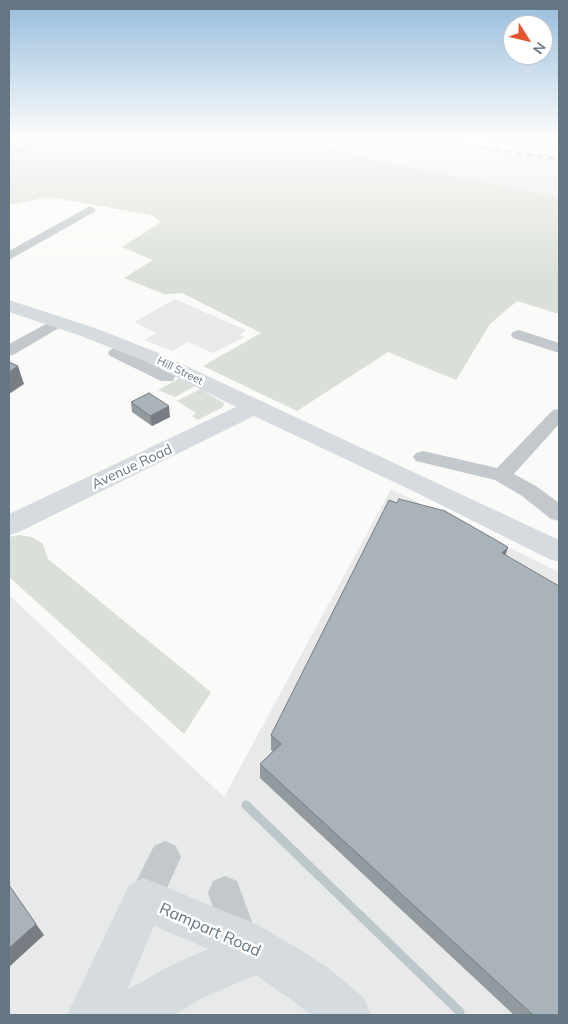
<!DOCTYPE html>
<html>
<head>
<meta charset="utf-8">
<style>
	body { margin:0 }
	#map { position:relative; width:568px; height:1024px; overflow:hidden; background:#fafaf8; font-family:Mulish,sans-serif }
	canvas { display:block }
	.frame { position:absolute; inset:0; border:10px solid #657683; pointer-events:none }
	.north { position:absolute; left:503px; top:15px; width:50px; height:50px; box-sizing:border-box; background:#fff; border:1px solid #c1c8cd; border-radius:50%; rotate:126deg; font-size:14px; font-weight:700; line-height:20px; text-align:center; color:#657683 }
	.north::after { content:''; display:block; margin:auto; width:18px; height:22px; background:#e4572e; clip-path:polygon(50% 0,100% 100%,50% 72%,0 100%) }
</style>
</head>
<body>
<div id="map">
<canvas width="568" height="1024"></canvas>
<div class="frame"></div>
<div class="north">N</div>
</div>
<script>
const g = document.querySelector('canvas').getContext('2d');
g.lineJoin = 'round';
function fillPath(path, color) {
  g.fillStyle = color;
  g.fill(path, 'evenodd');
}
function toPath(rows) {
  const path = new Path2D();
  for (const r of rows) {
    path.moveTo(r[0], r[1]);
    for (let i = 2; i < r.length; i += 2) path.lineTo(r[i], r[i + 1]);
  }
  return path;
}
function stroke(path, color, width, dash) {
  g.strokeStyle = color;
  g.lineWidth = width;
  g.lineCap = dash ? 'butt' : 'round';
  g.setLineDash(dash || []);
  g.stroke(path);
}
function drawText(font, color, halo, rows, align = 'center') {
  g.font = font + ' Mulish,sans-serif';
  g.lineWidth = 5;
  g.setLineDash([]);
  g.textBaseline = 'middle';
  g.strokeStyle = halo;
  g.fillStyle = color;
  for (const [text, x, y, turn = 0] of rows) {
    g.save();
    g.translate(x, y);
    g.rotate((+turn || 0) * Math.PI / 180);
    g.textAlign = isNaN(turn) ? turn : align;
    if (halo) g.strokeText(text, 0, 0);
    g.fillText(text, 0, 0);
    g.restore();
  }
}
fillPath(toPath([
	[308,139,417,139,559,160,559,197,369,159],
	[456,139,559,139,559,154],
	[175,299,246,330,240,335,245,337,213,353,188,342,172,351,144,340,156,333,134,322],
	[391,489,559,572,559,1015,9,1015,9,595,224,797]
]), '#e8e9e9');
fillPath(toPath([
	[9,139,308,139,369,159,559,197,559,314,517,301,490,324,456,380,388,352,297,411,203,366,261,333,182,293,164,294,124,278,153,260,122,247,161,222,152,215,48,197,9,205],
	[180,378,195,386,175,397,158,390],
	[200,389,224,403,223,407,198,420,192,416,196,413,177,401],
	[19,535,32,537,43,544,48,559,211,692,184,734,9,577,9,537]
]), '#dadfd7');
stroke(toPath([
	[9,154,55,139]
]), '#bbc7cb', 3);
stroke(toPath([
	[246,805,460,1012]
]), '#bbc7cb', 9);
fillPath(toPath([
	[90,206,94,208,96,210,94,212,9,260,9,251,90,206],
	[59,317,64,319,67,322,64,325,15,354,9,356,9,344,59,317],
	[519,330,559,343,559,353,513,338,511,335,513,332,519,330],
	[126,341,132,343,134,346,128,352,173,373,175,377,173,381,161,381,110,356,108,353,110,350,126,341],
	[559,409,559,424,514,474,536,486,559,503,559,521,551,519,522,496,495,480,416,461,413,457,416,453,423,451,497,468,553,410,559,409],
	[165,841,176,846,181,857,156,912,144,917,132,912,127,900,154,846,165,841],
	[225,876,237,881,259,941,254,953,242,958,230,953,208,893,213,881,225,876]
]), '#c3c8cc');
fillPath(toPath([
	[9,300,95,328,156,352,559,540,559,562,549,559,413,491,254,416,19,532,9,535,9,514,236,407,142,360,81,336,9,312,9,300],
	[144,878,258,925,299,949,327,967,364,998,371,1015,311,1015,293,1001,256,975,202,998,174,1015,67,1015,129,885,144,878],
	[154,926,208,949,170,966,127,990,154,926]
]), '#d6dbdf');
const rail = toPath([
	[424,139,559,159]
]);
stroke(rail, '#a2aab0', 3);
stroke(rail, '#fff', 2, [5.5]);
fillPath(toPath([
	[131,402,170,417,152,426,132,412],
	[397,503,508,547,505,555,559,1015,514,1015,260,778,260,764,273,751,271,750,271,735]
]), '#929a9f');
fillPath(toPath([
	[18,366,24,384,9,394,9,372],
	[169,406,170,417,152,426,150,416],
	[508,547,503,563,502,553],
	[36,924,44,935,9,967,9,948]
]), '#777d82');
const building = toPath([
	[9,362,18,366,9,372,9,362],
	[149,393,169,406,150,416,131,402,149,393],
	[399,499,445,511,508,547,502,553,559,586,559,1015,533,1015,260,764,281,744,271,735,389,500,397,503,399,499],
	[9,885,36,924,9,948,9,885]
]);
fillPath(building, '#aab3b9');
stroke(building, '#777d82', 1);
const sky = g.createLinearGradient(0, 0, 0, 283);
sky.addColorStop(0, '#96bcdc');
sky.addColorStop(0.49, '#fdfdfc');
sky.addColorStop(1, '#fdfdfc00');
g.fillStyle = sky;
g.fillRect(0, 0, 568, 283);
drawText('11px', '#657683', '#fff', [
	["Hill Street",180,371,26]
]);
drawText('14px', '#657683', '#fff', [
	["Avenue Road",132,467,-25]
]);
drawText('16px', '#657683', '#fff', [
	["Rampart Road",210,930,24]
]);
</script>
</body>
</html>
